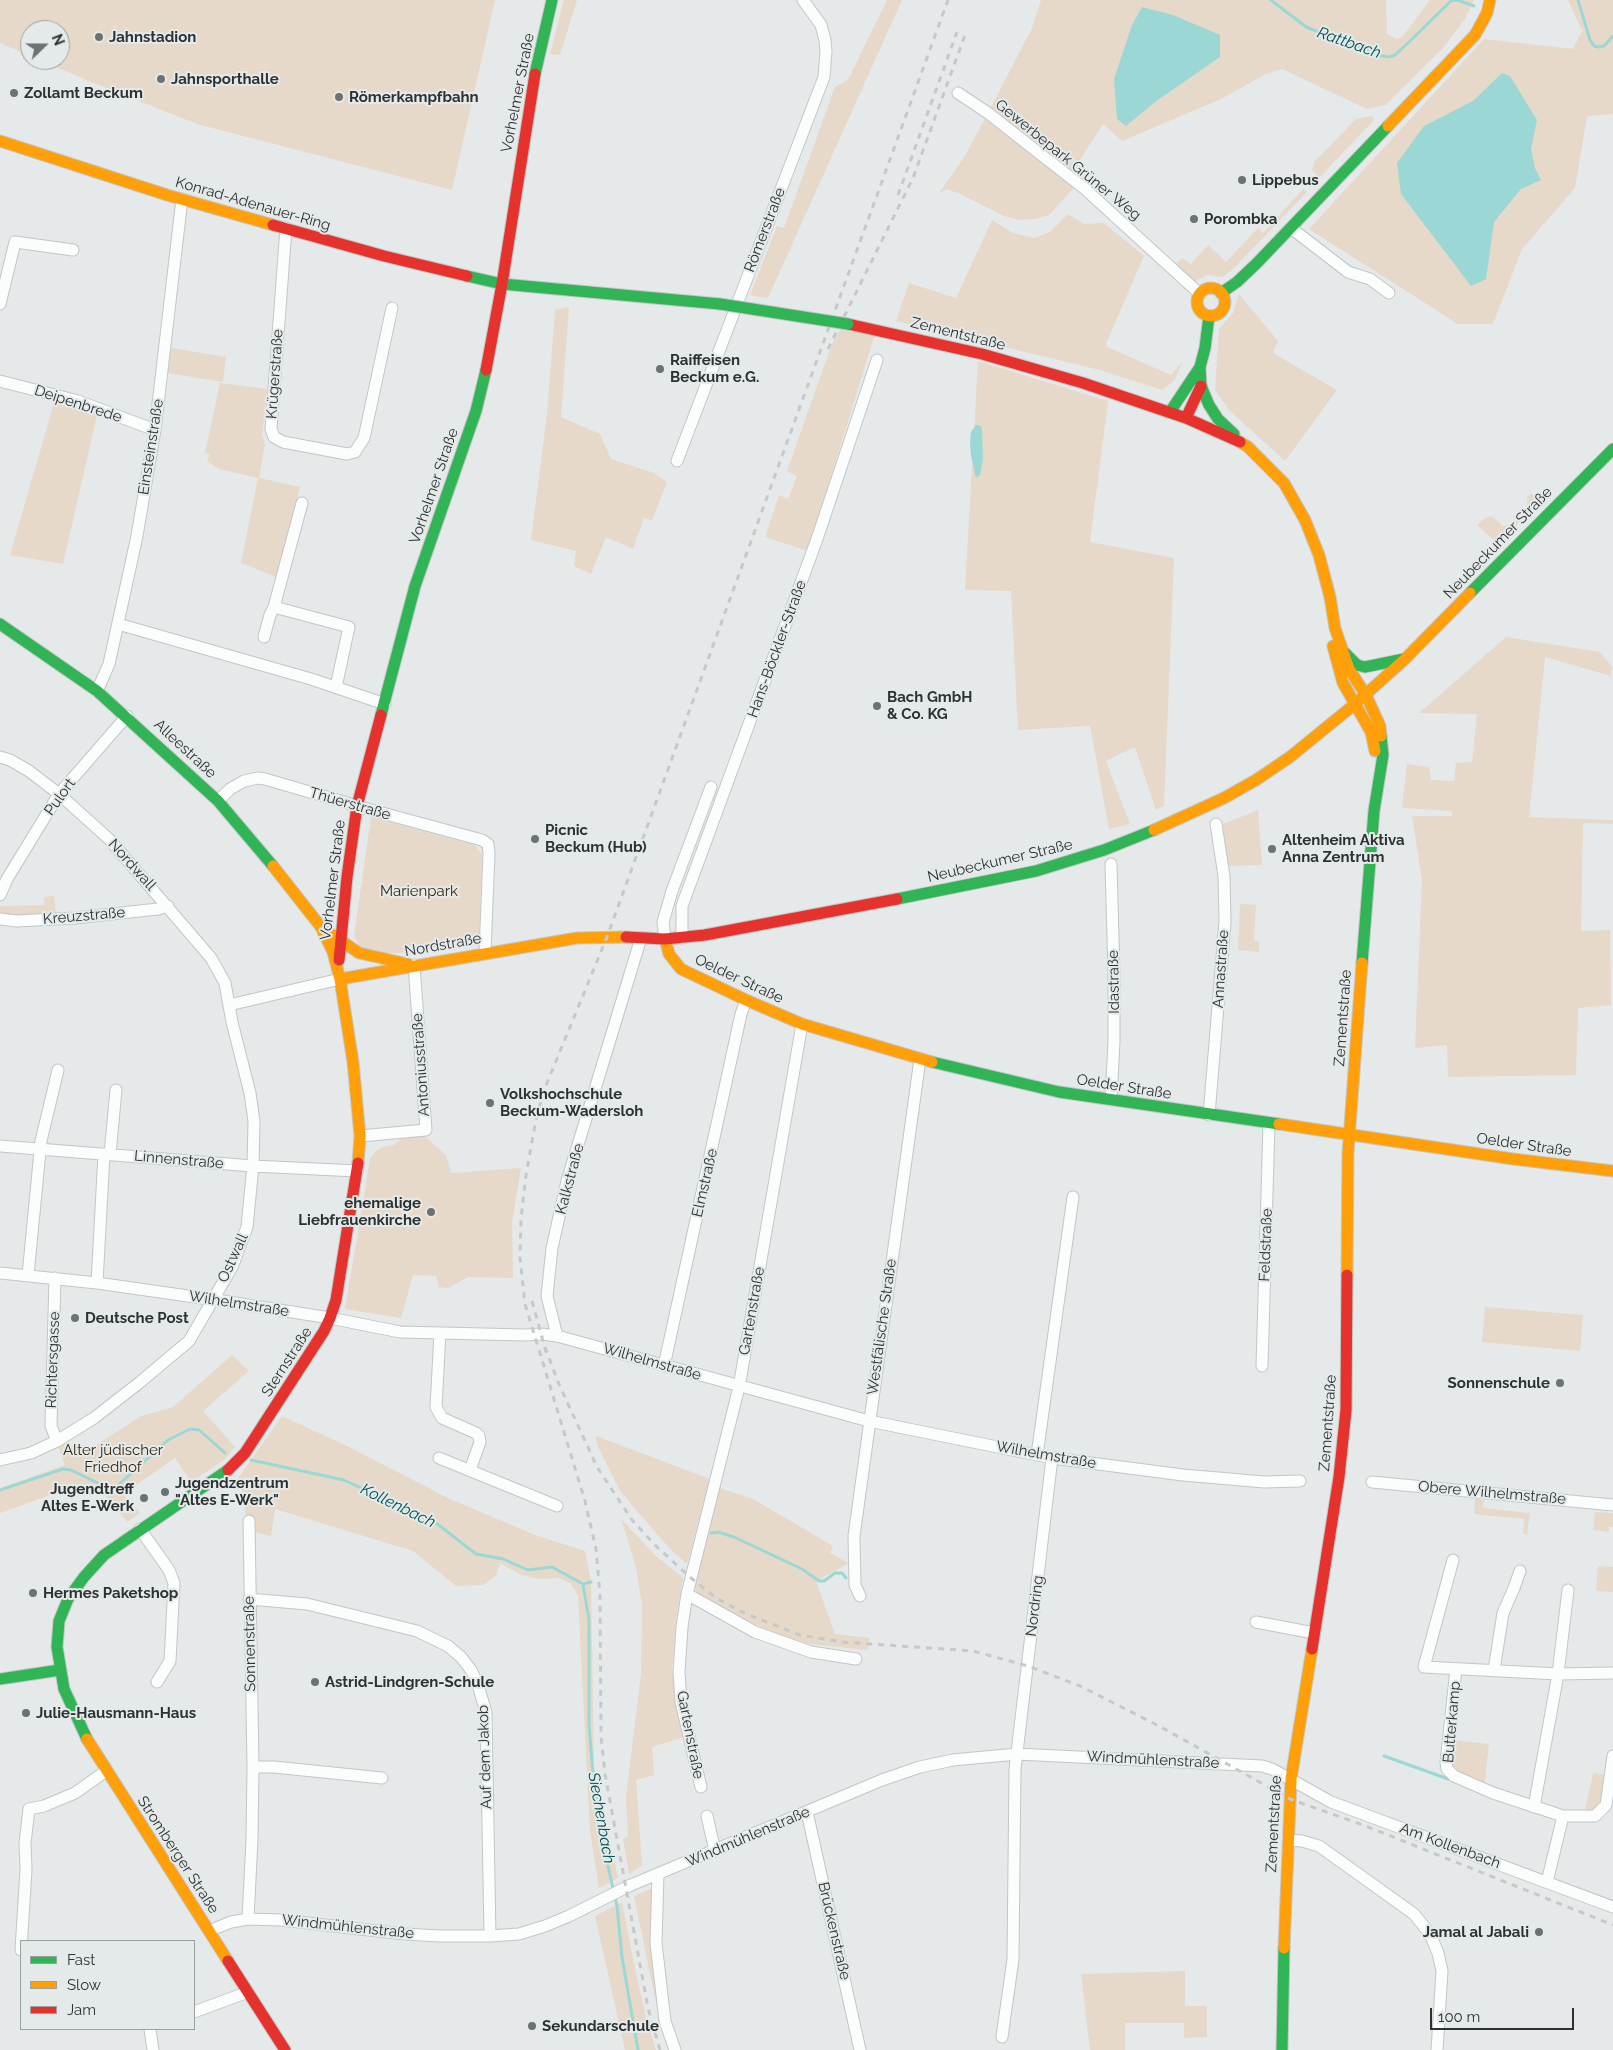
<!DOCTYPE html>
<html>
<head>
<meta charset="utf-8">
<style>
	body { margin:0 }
	#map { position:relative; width:1613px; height:2050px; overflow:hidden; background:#e5e9e9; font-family:Raleway,sans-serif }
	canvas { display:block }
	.legend { position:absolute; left:20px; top:1940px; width:175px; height:90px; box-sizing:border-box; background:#e4eaea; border:1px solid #9ba0a0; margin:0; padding:6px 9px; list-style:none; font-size:15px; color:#2e3131 }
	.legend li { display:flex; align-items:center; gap:10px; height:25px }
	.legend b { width:25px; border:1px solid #9ba0a0 }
	.north { position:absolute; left:20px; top:20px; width:50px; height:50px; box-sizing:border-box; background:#e4eaea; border:1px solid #9ba0a0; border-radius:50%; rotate:68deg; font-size:14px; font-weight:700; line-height:20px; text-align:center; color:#2e3131 }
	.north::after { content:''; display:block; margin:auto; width:18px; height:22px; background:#6e7171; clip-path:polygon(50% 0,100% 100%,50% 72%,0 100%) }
	.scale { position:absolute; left:1430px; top:2008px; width:144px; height:22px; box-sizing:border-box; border:2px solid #2e3131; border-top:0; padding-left:6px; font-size:15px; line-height:18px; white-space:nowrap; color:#2e3131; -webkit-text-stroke:4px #e4eaea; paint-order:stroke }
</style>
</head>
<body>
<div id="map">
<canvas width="1613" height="2050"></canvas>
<ul class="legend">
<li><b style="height:6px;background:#30b455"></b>Fast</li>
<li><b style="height:6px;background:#ff9f0a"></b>Slow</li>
<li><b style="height:6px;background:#e5322d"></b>Jam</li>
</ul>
<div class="north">N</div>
<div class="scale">100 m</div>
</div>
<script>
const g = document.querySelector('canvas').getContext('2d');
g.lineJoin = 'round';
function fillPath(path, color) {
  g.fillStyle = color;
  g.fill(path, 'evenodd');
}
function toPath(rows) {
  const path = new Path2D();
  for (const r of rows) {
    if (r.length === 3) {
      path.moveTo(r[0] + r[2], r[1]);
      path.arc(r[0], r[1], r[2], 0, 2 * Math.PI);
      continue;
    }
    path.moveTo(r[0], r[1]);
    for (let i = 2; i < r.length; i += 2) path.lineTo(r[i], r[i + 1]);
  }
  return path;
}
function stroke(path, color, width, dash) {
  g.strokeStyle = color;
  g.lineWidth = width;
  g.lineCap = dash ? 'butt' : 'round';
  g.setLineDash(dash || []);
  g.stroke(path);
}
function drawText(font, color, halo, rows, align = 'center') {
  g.font = font + ' Raleway,sans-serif';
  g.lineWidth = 4;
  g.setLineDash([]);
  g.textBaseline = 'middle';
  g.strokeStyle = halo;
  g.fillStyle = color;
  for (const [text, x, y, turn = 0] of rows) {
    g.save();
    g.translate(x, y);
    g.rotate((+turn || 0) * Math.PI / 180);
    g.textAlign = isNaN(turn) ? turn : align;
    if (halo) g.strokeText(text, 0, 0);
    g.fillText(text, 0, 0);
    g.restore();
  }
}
fillPath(toPath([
	[0,0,495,0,452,190,197,124,89,81,40,60,60,60,60,30,30,30,30,56,0,43],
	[564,0,577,0,560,55,556,55,550,54],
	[887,0,902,0,768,298,750,295,777,226,784,228,835,87,848,80],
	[1041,0,1386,0,1387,34,1397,39,1403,36,1430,0,1474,0,1465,19,1444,47,1386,105,1367,109,1282,69,1266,74,1221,99,1122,141,1103,124,1078,163,1081,180,1049,215,1036,219,1020,220,1004,216,960,194,947,189,939,193,963,159,988,113,1032,28],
	[1568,0,1613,0,1613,114,1587,116,1575,188,1522,249,1493,324,1458,324,1309,229,1484,39,1573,49,1582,31],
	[1372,116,1375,119,1319,178,1312,170,1314,162,1356,119],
	[1303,189,1307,192,1233,269,1223,277,1207,275,1192,283,1175,265,1182,258,1191,264,1208,245,1226,262,1258,228,1263,233],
	[1068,214,1084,224,1104,223,1144,256,1105,346,1171,375,1183,361,1174,381,1162,390,1100,370,896,321,909,283,956,298,992,220,1013,233,1034,238,1050,232],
	[1239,294,1278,341,1273,353,1337,390,1285,461,1229,410,1215,390,1219,329,1233,313],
	[569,307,561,417,600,434,611,459,654,473,667,482,652,521,644,518,633,549,606,537,591,574,574,566,576,551,531,540,547,414,555,310],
	[842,327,875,334,808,551,765,537,779,495,788,499,797,476,787,471,832,344],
	[171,348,226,357,223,382,167,373],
	[978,361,1108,401,1090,542,1174,558,1164,806,1156,810,1135,747,1106,761,1130,824,1109,829,1090,726,1018,730,1011,591,965,590],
	[220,383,267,389,262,435,265,443,259,478,300,487,279,578,241,563,258,478,219,469,207,461,210,454,205,453],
	[54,403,97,415,63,564,10,555],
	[1530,494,1545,497,1498,543,1477,525,1485,518,1492,516,1503,526,1511,525,1527,507,1527,498],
	[1506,637,1600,652,1612,667,1611,676,1545,657,1529,817,1613,820,1613,824,1583,823,1581,931,1610,930,1611,1005,1578,1008,1576,1075,1448,1077,1447,1045,1415,1048,1422,880,1412,816,1452,816,1452,811,1402,808,1407,764,1429,767,1431,780,1454,781,1456,763,1472,762,1477,714,1419,713],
	[1258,810,1262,865,1227,866,1223,824],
	[371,817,475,845,482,855,479,941,400,953,379,953,361,948,354,936],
	[54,896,56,914,28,917,0,916,0,906,44,905,44,897],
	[1240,904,1256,905,1254,941,1259,941,1259,952,1238,950],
	[423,1135,446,1155,451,1173,521,1168,512,1222,513,1278,468,1277,448,1288,439,1287,436,1276,413,1275,401,1318,345,1309,370,1159,376,1151,383,1147,394,1145,402,1137],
	[1485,1307,1583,1315,1580,1351,1482,1342],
	[232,1355,249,1371,203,1411,235,1447,224,1460,191,1482,175,1458,123,1494,140,1513,127,1522,107,1497,78,1485,0,1513,0,1488,65,1465,58,1447,63,1444,76,1458,141,1416,173,1407],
	[282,1416,345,1445,448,1498,535,1535,585,1551,591,1582,594,1767,618,1878,599,1888,590,1831,578,1595,570,1583,559,1578,539,1579,519,1574,500,1563,496,1576,483,1585,456,1586,413,1551,275,1509,271,1536,251,1531,246,1516,241,1487,237,1480],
	[596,1436,710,1479,687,1564,670,1549,620,1491,597,1445],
	[720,1488,753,1499,833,1546,830,1553,849,1563,816,1581,835,1634,870,1638,867,1650,809,1644,779,1635,725,1610,697,1593,694,1585],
	[1475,1499,1484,1500,1483,1508,1530,1513,1527,1535,1523,1533,1524,1519,1474,1514],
	[1595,1512,1613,1513,1613,1527,1609,1527,1609,1532,1593,1530],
	[621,1519,656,1556,683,1578,676,1619,672,1669,684,1737,652,1747,654,1775,636,1780,642,1865,629,1874,623,1838,628,1837,626,1797,641,1673,642,1605,636,1567],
	[1598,1566,1613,1567,1613,1592,1596,1591],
	[1453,1740,1489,1744,1484,1787,1451,1769],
	[1593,1773,1606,1775,1602,1801,1595,1810,1585,1810],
	[650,1889,652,1889,659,2017,634,1896],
	[622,1902,634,1964,647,2022,656,2050,625,2050,595,1916],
	[1185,1971,1185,2006,1207,2006,1207,2037,1184,2038,1184,2023,1125,2023,1125,2050,1090,2050,1081,1974]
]), '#e6d9c9');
fillPath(toPath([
	[1142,7,1173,15,1220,35,1220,57,1155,102,1126,126,1117,119,1114,79,1132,25],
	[1502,73,1510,76,1537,120,1531,149,1535,168,1541,180,1521,189,1494,222,1486,279,1471,286,1401,194,1397,163,1424,126,1473,101],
	[976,425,981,426,982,431,983,459,980,475,976,478,971,456,970,442,971,432]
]), '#9bd8d5');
stroke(toPath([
	[1271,0,1306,27,1382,56,1389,57,1395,55,1410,41,1451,1,1458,0,1474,6],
	[1578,0,1590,40,1594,46,1599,47,1604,46,1613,36],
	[251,1460,344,1480,436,1523,476,1554,503,1559,528,1570,552,1567,583,1584,591,1582],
	[0,1490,63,1469,71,1470,110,1489,115,1488,168,1440,190,1429,199,1430,225,1453],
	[711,1533,718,1532,734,1537,802,1569,819,1581,824,1581,835,1573,842,1573,846,1578],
	[583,1584,589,1620,589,1725,594,1787,607,1848,608,1866,617,1906,622,1957,638,2050],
	[1384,1756,1451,1780]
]), '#9bd8d5', 3);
const street = toPath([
	[958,93,988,113,1085,189,1200,294],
	[286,228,271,429,274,437,283,442,347,454,355,452,364,438,392,308],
	[1291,228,1348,272,1370,279,1389,293],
	[0,304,15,242,73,250],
	[0,381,78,401,155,430],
	[677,461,824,77,826,51,825,40,821,25,803,0],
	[274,607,349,627,336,687],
	[118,624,311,679,385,704],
	[264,637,270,615,274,607,302,503],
	[97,691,109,664,137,536,155,430,182,199],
	[0,757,10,760,29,771,59,794,109,839,211,958,225,983,232,1022,250,1093,254,1121,253,1166,247,1227,232,1267,189,1341,139,1383,94,1418,57,1441,31,1453,0,1460],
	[218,801,230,789,244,781,258,778,265,779,371,810,482,840,488,844,489,853,485,953],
	[1111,864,1114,975,1114,1041,1111,1100],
	[0,895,7,879,59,794,127,716],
	[0,919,17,921,75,918,158,909,168,906],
	[682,938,682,906,817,539,877,360],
	[665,939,663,922,672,891,711,787],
	[229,1005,340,979],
	[1209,1115,1225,922,1224,876,1216,824],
	[360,1136,426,1130,414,965],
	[0,1146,253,1166,357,1171],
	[110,1154,116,1090],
	[0,1273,97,1283,223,1301,330,1318,400,1332,525,1335,541,1334,557,1336,869,1421,1052,1458,1183,1475,1264,1482,1300,1481],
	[28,1275,41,1141,58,1070],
	[55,1278,51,1426,57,1441],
	[97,1283,104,1154],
	[440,1333,436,1407,442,1418,476,1433,479,1436,480,1442,470,1470],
	[557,1336,547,1296,552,1248,567,1181,641,938],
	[664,1366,741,1014,746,1000],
	[1262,1366,1269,1124],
	[1037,1455,1073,1197],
	[439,1458,557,1506],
	[1372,1482,1613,1505],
	[140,1529,169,1570,174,1583,170,1661,157,1682],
	[1453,1560,1424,1667,1558,1674,1613,1673],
	[687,1594,755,1632,811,1652,856,1659],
	[860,1596,855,1585,854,1536,920,1059],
	[249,1599,307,1604,417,1631,448,1646,461,1657,471,1670,477,1682,486,1712,490,1936],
	[1256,1622,1314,1633],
	[1456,1669,1446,1762,1447,1769,1454,1776,1493,1793,1563,1816,1595,1816,1606,1805,1613,1756],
	[1494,1670,1503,1613,1514,1588,1520,1571],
	[253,1767,274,1767,382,1778],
	[701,1787,681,1702,679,1672,682,1627,687,1594,739,1387,802,1024],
	[1534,1807,1558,1674,1568,1590],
	[807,1812,860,2050],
	[707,1816,715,1851],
	[1288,1840,1302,1841,1319,1846,1414,1914,1430,1934,1438,1953,1442,1971,1437,2050],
	[658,1874,656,1943,665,2021,675,2050],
	[1547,1882,1563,1816],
	[248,1919,252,1840,253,1767,249,1521],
	[209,1931,231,1922,248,1919,281,1920,404,1934,439,1936,490,1936,519,1934,545,1926,569,1916,631,1885,882,1780,920,1767,953,1760,1017,1754,1262,1766,1272,1769,1331,1802,1613,1907],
	[21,1950,26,1870,25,1843,29,1809,44,1806,75,1793,106,1771],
	[194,2012,248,1992],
	[150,2029,153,2050],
	[1002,2037,1013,1959,1015,1769,1052,1458]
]);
const fast = toPath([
	[535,74,552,0],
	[467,276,502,284,720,304],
	[1221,293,1237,282,1257,263,1388,126],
	[1200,367,1201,386,1209,405,1218,419,1234,434],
	[1170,412,1200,367,1205,348,1209,316],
	[1470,593,1613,449],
	[0,624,97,691,218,801,273,866],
	[1345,653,1357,665,1365,667,1404,659],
	[381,715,415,586,476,411,486,370],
	[897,899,1036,871,1104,850,1154,830],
	[1362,963,1374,811,1383,755,1381,736],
	[932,1062,1059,1092,1279,1124],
	[0,1679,60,1670],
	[87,1739,64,1689,57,1647,59,1621,68,1599,84,1577,104,1555,228,1470],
	[1282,2050,1284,1948]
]);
const slow = toPath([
	[1388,126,1475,35,1487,13,1490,0],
	[0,141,167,195,273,225],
	[1211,302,14],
	[1240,442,1248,447,1284,483,1305,520,1319,555,1330,597,1335,628,1349,669,1366,695,1380,726,1381,736],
	[1333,646,1343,683,1371,732,1375,751],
	[1154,830,1224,798,1256,780,1290,757,1355,704,1405,659,1470,593],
	[273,866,321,927,333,952,340,979,353,1062,360,1136,358,1163],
	[333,935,359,953,408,964],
	[665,939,669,954,681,969,746,1000,802,1024,932,1062],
	[340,979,577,938,626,937],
	[1279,1124,1513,1159,1613,1171],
	[1347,1275,1348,1153,1362,963],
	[87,1739,228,1961],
	[1284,1948,1291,1779,1312,1649]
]);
const jam = toPath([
	[273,225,384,256,467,276],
	[848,324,982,354,1083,383,1186,418,1240,442],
	[486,370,502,284,535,74],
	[1186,418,1201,386],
	[626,937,665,939,705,935,897,899],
	[339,960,347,877,357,806,381,715],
	[228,1470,245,1453,324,1331,330,1318,336,1300,358,1163],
	[1312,1649,1339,1477,1346,1410,1347,1275],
	[228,1961,285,2050]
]);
stroke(street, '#c3c6c6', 13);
stroke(fast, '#c3c6c6', 13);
stroke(slow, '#c3c6c6', 13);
stroke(jam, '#c3c6c6', 13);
stroke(street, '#fbfcfc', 11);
stroke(fast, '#30b455', 11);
stroke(slow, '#ff9f0a', 11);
stroke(jam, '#e5322d', 11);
stroke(toPath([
	[898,195,957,32],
	[828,349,913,178,965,35],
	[532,1301,546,1352],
	[545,1347,558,1382,597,1467,632,1520,656,1546,691,1578,716,1598,746,1614,800,1635,842,1642,973,1651,1028,1666,1080,1686,1159,1726,1290,1799,1363,1825,1613,1925],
	[660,2050,648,2008,605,1774,601,1736,600,1595,596,1549,585,1501,525,1304,520,1258,521,1219,526,1175,537,1114,547,1083,607,937,948,0]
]), '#c7c9c9', 3, [6, 6]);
const fastBridge = toPath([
	[720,304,848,324]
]);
stroke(fastBridge, '#c3c6c6', 13, []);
stroke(fastBridge, '#30b455', 11);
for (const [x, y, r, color] of [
	[99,37,5,"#6e7171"],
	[161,79,5,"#6e7171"],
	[14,93,5,"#6e7171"],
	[339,97,5,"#6e7171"],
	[1242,180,5,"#6e7171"],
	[1194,219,5,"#6e7171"],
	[660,369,5,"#6e7171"],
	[877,706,5,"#6e7171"],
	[535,839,5,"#6e7171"],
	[1272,849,5,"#6e7171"],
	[490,1103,5,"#6e7171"],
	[431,1212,5,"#6e7171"],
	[75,1318,5,"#6e7171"],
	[1560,1383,5,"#6e7171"],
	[165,1492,5,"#6e7171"],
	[144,1498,5,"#6e7171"],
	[33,1593,5,"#6e7171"],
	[315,1682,5,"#6e7171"],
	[26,1713,5,"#6e7171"],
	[1539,1932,5,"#6e7171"],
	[532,2026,5,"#6e7171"]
]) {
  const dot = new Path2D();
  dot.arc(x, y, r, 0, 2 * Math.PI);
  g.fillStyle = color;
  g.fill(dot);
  stroke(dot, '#e4eaea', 2);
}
drawText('bold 15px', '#2e3131', '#e4eaea', [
	["Jahnstadion",109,37],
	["Jahnsporthalle",171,79],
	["Zollamt Beckum",24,93],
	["Römerkampfbahn",349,97],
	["Lippebus",1252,180],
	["Porombka",1204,219],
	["Raiffeisen",670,360],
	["Beckum e.G.",670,377],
	["Bach GmbH",887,697],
	["& Co. KG",887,714],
	["Picnic",545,830],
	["Beckum (Hub)",545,847],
	["Altenheim Aktiva",1282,840],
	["Anna Zentrum",1282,857],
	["Volkshochschule",500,1094],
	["Beckum-Wadersloh",500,1111],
	["ehemalige",421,1203,"right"],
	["Liebfrauenkirche",421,1220,"right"],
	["Deutsche Post",85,1318],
	["Sonnenschule",1550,1383,"right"],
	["Jugendzentrum",175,1483],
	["\"Altes E-Werk\"",175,1500],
	["Jugendtreff",134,1489,"right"],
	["Altes E-Werk",134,1506,"right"],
	["Hermes Paketshop",43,1593],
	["Astrid-Lindgren-Schule",325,1682],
	["Julie-Hausmann-Haus",36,1713],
	["Jamal al Jabali",1529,1932,"right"],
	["Sekundarschule",542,2026]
], 'left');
drawText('15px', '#2e3131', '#e4eaea', [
	["Vorhelmer Straße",518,93,-79],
	["Gewerbepark Grüner Weg",1068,160,39],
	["Konrad-Adenauer-Ring",253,204,16],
	["Römerstraße",765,230,-69],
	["Zementstraße",958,334,14],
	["Krügerstraße",275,374,-86],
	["Deipenbrede",78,404,18],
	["Einsteinstraße",151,447,-81],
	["Vorhelmer Straße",434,486,-71],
	["Neubeckumer Straße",1498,543,-46],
	["Hans-Böckler-Straße",777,649,-70],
	["Alleestraße",185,749,43],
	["Pulort",60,797,-54],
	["Thüerstraße",350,804,16],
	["Neubeckumer Straße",1000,861,-13],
	["Nordwall",132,865,48],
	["Vorhelmer Straße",333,880,-83],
	["Kreuzstraße",84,916,-5],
	["Nordstraße",443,945,-10],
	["Annastraße",1221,969,-86],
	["Oelder Straße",739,979,25],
	["Idastraße",1114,982,-91],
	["Zementstraße",1343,1018,-86],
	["Antoniusstraße",421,1065,-94],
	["Oelder Straße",1124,1087,9],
	["Oelder Straße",1524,1145,8],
	["Linnenstraße",179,1160,5],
	["Kalkstraße",570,1179,-75],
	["Elmstraße",705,1183,-77],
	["Feldstraße",1266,1245,-88],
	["Ostwall",233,1258,-65],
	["Wilhelmstraße",239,1304,9],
	["Gartenstraße",752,1311,-80],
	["Westfälische Straße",882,1327,-82],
	["Richtersgasse",53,1360,-88],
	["Sternstraße",287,1362,-57],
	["Wilhelmstraße",652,1362,16],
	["Zementstraße",1328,1423,-86],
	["Wilhelmstraße",1046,1455,10],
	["Obere Wilhelmstraße",1492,1493,5],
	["Nordring",1035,1606,-83],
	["Sonnenstraße",250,1644,-91],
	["Butterkamp",1452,1722,-85],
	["Gartenstraße",690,1735,79],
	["Auf dem Jakob",485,1757,-92],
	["Windmühlenstraße",1153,1760,3],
	["Zementstraße",1274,1824,-87],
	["Windmühlenstraße",748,1837,-23],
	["Am Kollenbach",1450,1846,20],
	["Stromberger Straße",178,1855,57],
	["Windmühlenstraße",348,1927,6],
	["Brückenstraße",834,1931,77]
]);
drawText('15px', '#37250e', '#e4eaea', [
	["Marienpark",419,891],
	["Alter jüdischer",113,1450],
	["Friedhof",113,1467]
]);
drawText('italic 16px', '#015251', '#e4eaea', [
	["Rattbach",1349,43,19],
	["Kollenbach",398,1506,26],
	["Siechenbach",601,1818,80]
]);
</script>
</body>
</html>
